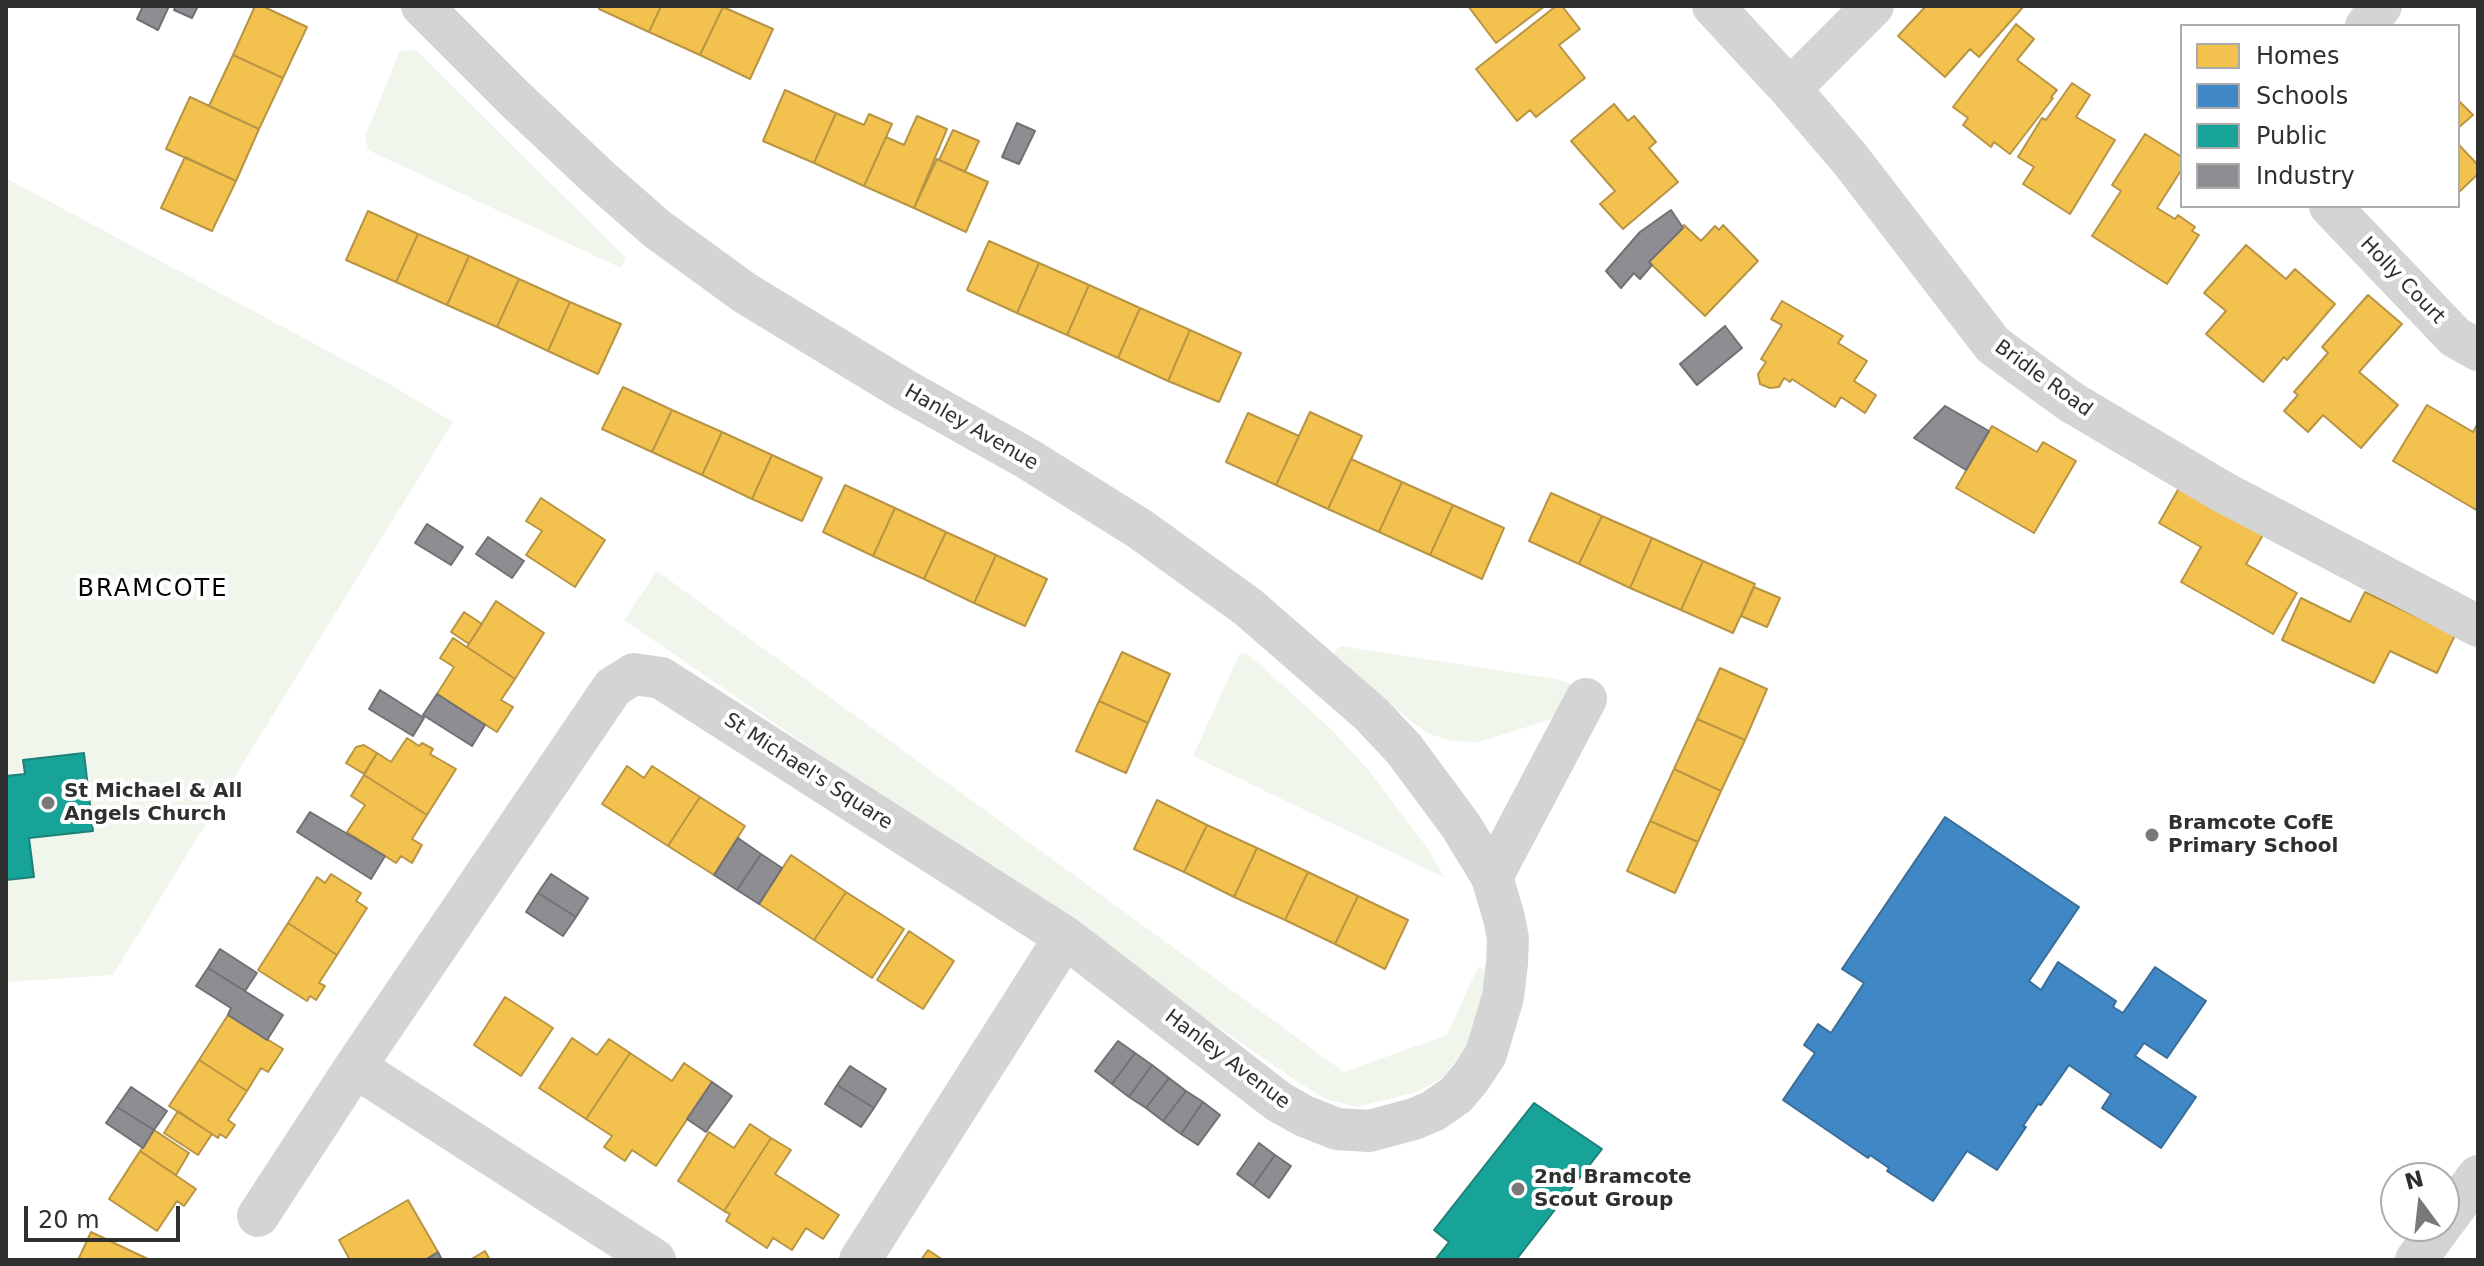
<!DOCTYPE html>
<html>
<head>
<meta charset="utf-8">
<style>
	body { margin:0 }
	#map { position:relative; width:2484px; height:1266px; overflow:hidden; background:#fff; font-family:"DejaVu Sans",sans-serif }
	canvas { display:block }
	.frame { position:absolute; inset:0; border:8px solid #2f2f2f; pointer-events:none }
	.legend { position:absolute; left:2180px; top:24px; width:280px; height:184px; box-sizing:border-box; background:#fff; border:2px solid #acacac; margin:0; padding:10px 14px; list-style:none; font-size:24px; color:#2f2f2f }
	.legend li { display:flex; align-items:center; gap:16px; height:40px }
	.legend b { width:40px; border:2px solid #acacac }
	.north { position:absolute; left:2380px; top:1162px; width:80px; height:80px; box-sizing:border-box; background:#fff; border:2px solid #acacac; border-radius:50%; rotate:345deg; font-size:22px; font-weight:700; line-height:32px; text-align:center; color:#2f2f2f }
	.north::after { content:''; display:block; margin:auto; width:28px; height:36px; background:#787878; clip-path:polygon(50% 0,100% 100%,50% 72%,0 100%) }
	.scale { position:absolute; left:24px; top:1206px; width:156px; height:36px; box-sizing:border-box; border:4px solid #2f2f2f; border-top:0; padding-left:10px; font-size:24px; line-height:28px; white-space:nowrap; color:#2f2f2f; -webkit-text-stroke:6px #fff; paint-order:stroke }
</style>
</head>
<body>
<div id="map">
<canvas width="2484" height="1266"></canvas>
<div class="frame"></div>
<ul class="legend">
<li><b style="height:22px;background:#f2c14e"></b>Homes</li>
<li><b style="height:22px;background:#3f88c5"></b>Schools</li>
<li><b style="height:22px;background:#17a398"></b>Public</li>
<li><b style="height:22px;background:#8d8d92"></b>Industry</li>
</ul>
<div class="north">N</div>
<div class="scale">20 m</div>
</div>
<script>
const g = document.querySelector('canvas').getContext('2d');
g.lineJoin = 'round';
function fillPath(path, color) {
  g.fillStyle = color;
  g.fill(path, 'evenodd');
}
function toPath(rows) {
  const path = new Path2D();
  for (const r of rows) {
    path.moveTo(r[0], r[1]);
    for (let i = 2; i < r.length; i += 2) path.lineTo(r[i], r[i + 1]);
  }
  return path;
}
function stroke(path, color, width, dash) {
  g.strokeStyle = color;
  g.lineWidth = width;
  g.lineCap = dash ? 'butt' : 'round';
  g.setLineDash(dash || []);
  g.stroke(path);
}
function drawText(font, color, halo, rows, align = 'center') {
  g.font = font + ' "DejaVu Sans",sans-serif';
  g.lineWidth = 8;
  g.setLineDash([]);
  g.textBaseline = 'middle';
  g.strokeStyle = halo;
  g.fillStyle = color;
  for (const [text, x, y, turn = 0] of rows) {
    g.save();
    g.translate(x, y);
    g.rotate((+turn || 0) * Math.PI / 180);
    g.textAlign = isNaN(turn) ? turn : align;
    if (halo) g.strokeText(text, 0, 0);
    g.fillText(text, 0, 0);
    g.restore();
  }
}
fillPath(toPath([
	[416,50,626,258,621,268,368,150,365,136,400,51],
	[6,178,391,385,453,422,113,975,6,982],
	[657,571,1344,1072,1447,1035,1478,967,1486,970,1487,976,1469,1044,1442,1078,1417,1092,1357,1107,1326,1099,1301,1084,624,620],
	[1340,646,1556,679,1572,684,1560,708,1549,720,1479,742,1451,741,1427,733,1408,719,1333,654],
	[1247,653,1331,729,1370,772,1424,843,1445,878,1193,756,1239,655]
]), '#f1f6ec');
const homes = toPath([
	[255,6,262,6,307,27,283,78,233,55,255,6],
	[600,6,661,6,649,32,599,9,600,6],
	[661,6,723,7,700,55,649,32,661,6],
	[1468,6,1545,6,1496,43,1468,6],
	[1556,6,1562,6,1580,29,1559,45,1585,78,1536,117,1530,110,1517,121,1476,69,1556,6],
	[1926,6,2024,6,1979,57,1970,49,1945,77,1898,36,1926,6],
	[723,7,773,29,750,79,700,55,723,7],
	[2016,24,2034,39,2017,60,2057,90,2051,97,2053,98,2010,154,1994,142,1991,147,1963,125,1968,118,1953,107,2016,24],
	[233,55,283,78,259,129,209,106,233,55],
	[2072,83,2090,95,2076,117,2115,140,2070,214,2023,184,2034,167,2018,157,2042,118,2046,120,2072,83],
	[785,90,836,113,814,163,763,141,785,90],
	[190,97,259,129,236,181,166,149,190,97],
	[2458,100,2473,115,2458,128,2458,100],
	[1614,104,1628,121,1634,116,1656,142,1649,148,1678,182,1623,229,1600,204,1615,191,1571,141,1614,104],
	[836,113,864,125,869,114,892,124,864,186,814,163,836,113],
	[917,116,947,129,914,208,864,186,886,137,904,145,917,116],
	[953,130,979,141,965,172,939,160,953,130],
	[2145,134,2182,157,2182,169,2157,208,2175,219,2178,215,2195,227,2192,231,2199,235,2167,284,2092,236,2121,191,2112,185,2145,134],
	[2458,144,2478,165,2478,174,2458,193,2458,144],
	[185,157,236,181,212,231,161,208,185,157],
	[937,159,988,182,966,232,914,208,937,159],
	[368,211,418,234,396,282,346,260,368,211],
	[1684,225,1701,241,1715,226,1719,230,1723,225,1758,261,1705,316,1649,262,1684,225],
	[418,234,469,256,447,305,396,282,418,234],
	[989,241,1039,263,1017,313,967,290,989,241],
	[2246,245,2286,279,2295,269,2335,304,2287,360,2284,357,2263,382,2206,334,2226,311,2204,293,2246,245],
	[469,256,519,279,497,327,447,305,469,256],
	[1039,263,1089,285,1067,335,1017,313,1039,263],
	[519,279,570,302,548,351,497,327,519,279],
	[1089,285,1140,308,1118,358,1067,335,1089,285],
	[2368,295,2402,324,2359,372,2398,405,2361,448,2323,415,2308,432,2284,411,2298,395,2294,392,2328,353,2322,347,2368,295],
	[1782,301,1843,336,1838,343,1867,361,1854,381,1876,395,1865,413,1841,397,1835,407,1792,379,1790,382,1784,378,1779,387,1770,388,1760,384,1758,374,1766,362,1761,359,1782,325,1771,319,1782,301],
	[570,302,621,324,598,374,548,351,570,302],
	[1140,308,1190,330,1168,381,1118,358,1140,308],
	[1190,330,1241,353,1219,402,1168,381,1190,330],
	[623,387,672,410,652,452,602,429,623,387],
	[2427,405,2473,432,2478,423,2478,511,2393,461,2427,405],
	[672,410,722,432,702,475,652,452,672,410],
	[1310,412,1362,436,1328,509,1276,485,1310,412],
	[1248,413,1299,436,1276,485,1226,462,1248,413],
	[1992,426,2037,452,2043,442,2076,461,2034,533,1956,488,1992,426],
	[722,432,772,455,752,499,702,475,722,432],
	[772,455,822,478,802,521,752,499,772,455],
	[1351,459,1402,482,1379,532,1328,509,1351,459],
	[1402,482,1453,505,1430,555,1379,532,1402,482],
	[845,485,895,508,873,556,823,532,845,485],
	[2179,488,2263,535,2246,564,2297,593,2273,634,2181,582,2201,547,2159,523,2179,488],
	[1551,493,1602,516,1579,564,1529,541,1551,493],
	[541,498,605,540,575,587,526,555,542,531,526,521,541,498],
	[1453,505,1504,528,1482,579,1430,555,1453,505],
	[895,508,946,532,924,579,873,556,895,508],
	[1602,516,1652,538,1630,588,1579,564,1602,516],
	[946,532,996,555,974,603,924,579,946,532],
	[1652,538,1703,561,1681,610,1630,588,1652,538],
	[996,555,1047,579,1025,626,974,603,996,555],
	[1703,561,1755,584,1733,633,1681,610,1703,561],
	[1754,587,1780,598,1767,627,1741,616,1754,587],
	[2365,592,2455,635,2437,673,2390,651,2374,683,2282,640,2301,598,2350,622,2365,592],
	[496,601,544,633,515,679,467,647,496,601],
	[464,612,482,624,469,644,451,632,464,612],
	[453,638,515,679,501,700,513,707,497,732,437,694,454,667,440,658,453,638],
	[1122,652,1170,674,1148,723,1099,701,1122,652],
	[1720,668,1767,689,1745,740,1697,719,1720,668],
	[1099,701,1148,723,1126,773,1076,751,1099,701],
	[1697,719,1745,740,1721,791,1674,769,1697,719],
	[407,738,419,746,422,743,433,749,430,754,456,769,427,815,364,775,377,753,391,762,407,738],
	[364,745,377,753,364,774,346,763,356,747,364,745],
	[627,766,644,778,652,766,700,797,668,846,602,804,627,766],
	[1674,769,1721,791,1698,842,1650,821,1674,769],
	[364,775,427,815,412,839,422,845,412,863,401,856,396,863,347,832,365,805,351,796,364,775],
	[700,797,745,826,714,875,668,846,700,797],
	[1157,800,1207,825,1184,872,1134,849,1157,800],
	[1650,821,1698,842,1675,893,1627,871,1650,821],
	[1207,825,1257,848,1234,897,1184,872,1207,825],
	[1257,848,1308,872,1285,920,1234,897,1257,848],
	[791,855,846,892,814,940,759,904,791,855],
	[1308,872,1358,896,1335,944,1285,920,1308,872],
	[331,874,361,893,356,901,367,908,337,955,288,923,317,877,325,883,331,874],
	[846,892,904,929,872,978,814,940,846,892],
	[1358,896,1408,920,1385,969,1335,944,1358,896],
	[288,923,337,955,319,983,325,986,316,1000,310,996,307,1001,258,970,288,923],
	[909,931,954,961,923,1009,877,980,909,931],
	[505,997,553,1028,521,1076,474,1045,505,997],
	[228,1015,283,1049,268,1072,261,1068,247,1091,199,1060,228,1015],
	[572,1038,597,1055,609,1039,630,1053,586,1119,539,1088,572,1038],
	[630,1053,672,1081,684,1063,712,1082,656,1166,632,1150,625,1161,604,1147,612,1136,586,1119,630,1053],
	[199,1060,247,1091,228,1120,235,1125,226,1138,220,1134,218,1138,169,1106,199,1060],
	[178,1111,212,1134,198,1155,164,1133,178,1111],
	[750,1124,771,1138,724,1211,678,1181,709,1132,734,1148,750,1124],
	[154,1130,189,1153,176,1175,140,1151,154,1130],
	[771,1138,791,1150,775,1174,839,1215,823,1239,806,1228,792,1250,773,1238,767,1248,726,1221,730,1214,724,1211,771,1138],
	[140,1151,196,1189,184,1206,177,1201,157,1231,109,1199,140,1151],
	[408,1200,438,1252,425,1260,350,1260,339,1240,408,1200],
	[91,1232,150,1260,78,1260,91,1232],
	[928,1250,943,1260,921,1260,928,1250],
	[485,1251,490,1260,470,1260,485,1251]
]);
fillPath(homes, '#f2c14e');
stroke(homes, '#b89545', 2);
const schools = toPath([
	[1945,817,2079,907,2029,981,2041,990,2058,962,2116,1001,2113,1007,2123,1013,2155,967,2206,1001,2167,1058,2144,1043,2135,1056,2196,1097,2161,1148,2102,1108,2111,1094,2069,1065,2041,1105,2038,1104,2023,1126,2026,1127,1997,1170,1967,1151,1933,1201,1887,1171,1889,1168,1870,1155,1868,1158,1783,1100,1815,1053,1804,1045,1818,1024,1831,1033,1864,983,1842,969,1945,817]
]);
fillPath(schools, '#3f88c5');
stroke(schools, '#3a6d98', 2);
const public = toPath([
	[84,753,93,831,29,838,34,877,6,880,6,776,25,774,23,760,84,753],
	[1534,1103,1602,1149,1516,1260,1435,1260,1449,1242,1434,1230,1534,1103]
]);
fillPath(public, '#17a398');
stroke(public, '#1e8078', 2);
const industry = toPath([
	[143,6,169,6,158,30,137,19,143,6],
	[176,6,198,6,192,18,174,10,176,6],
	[1017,123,1035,131,1019,164,1002,157,1017,123],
	[1671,210,1683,228,1649,262,1652,265,1640,279,1634,273,1621,288,1606,271,1640,232,1671,210],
	[1725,326,1742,348,1697,385,1680,364,1725,326],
	[1945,406,1989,431,1966,470,1914,438,1945,406],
	[427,524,463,547,451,565,415,543,427,524],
	[488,537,524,561,512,578,476,554,488,537],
	[380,690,424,718,413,736,369,709,380,690],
	[437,694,485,725,472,746,423,715,437,694],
	[310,812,385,856,371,879,297,832,310,812],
	[738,838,761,854,737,890,714,875,738,838],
	[761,854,782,868,759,904,737,890,761,854],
	[551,874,588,898,576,917,538,893,551,874],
	[538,893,576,917,563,936,526,912,538,893],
	[220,949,257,973,245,991,208,968,220,949],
	[208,968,283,1015,267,1040,228,1015,231,1008,196,986,208,968],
	[1118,1041,1135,1053,1112,1084,1095,1071,1118,1041],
	[1135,1053,1152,1065,1129,1097,1112,1084,1135,1053],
	[1152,1065,1169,1078,1146,1108,1129,1097,1152,1065],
	[850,1066,886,1089,874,1108,837,1085,850,1066],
	[1169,1078,1186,1091,1163,1121,1146,1108,1169,1078],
	[712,1082,732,1096,706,1132,687,1119,712,1082],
	[837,1085,874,1108,861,1127,825,1104,837,1085],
	[131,1087,167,1111,154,1130,117,1107,131,1087],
	[1186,1091,1203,1102,1181,1134,1163,1121,1186,1091],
	[1203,1102,1220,1115,1198,1145,1181,1134,1203,1102],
	[117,1107,154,1130,143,1148,106,1123,117,1107],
	[1259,1143,1275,1155,1253,1186,1237,1174,1259,1143],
	[1275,1155,1291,1166,1269,1198,1253,1186,1275,1155],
	[438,1252,442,1260,425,1260,438,1252]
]);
fillPath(industry, '#8d8d92');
stroke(industry, '#717174', 2);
stroke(toPath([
	[422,6,514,98,600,179,657,229,745,293,903,389,1028,459,1140,529,1248,607,1371,714,1404,749,1461,826,1492,877,1504,918,1508,938,1507,963,1503,997,1486,1054,1471,1077,1456,1095,1433,1111,1414,1119,1369,1131,1337,1129,1304,1116,1279,1102,1065,937,661,678,634,674,613,687,355,1067,655,1260],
	[1713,6,1790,89,1850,159,1993,345,2071,402,2223,492,2478,626],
	[2366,26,2381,6],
	[1790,89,1873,6],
	[2330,206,2455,337,2478,350],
	[1492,877,1586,699],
	[258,1216,355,1067],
	[2444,1222,2478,1176],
	[860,1260,1065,937],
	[2416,1260,2441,1226]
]), '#d4d4d4', 42);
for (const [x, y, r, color] of [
	[48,803,8,"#787878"],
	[2152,835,8,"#787878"],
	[1518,1189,8,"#787878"]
]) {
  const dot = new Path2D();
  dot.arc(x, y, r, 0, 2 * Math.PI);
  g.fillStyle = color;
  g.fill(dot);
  stroke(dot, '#fff', 3);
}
drawText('20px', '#2f2f2f', '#fff', [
	["Holly Court",2402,281,46],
	["Bridle Road",2043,379,36],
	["Hanley Avenue",971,428,30],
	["St Michael's Square",808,772,33],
	["Hanley Avenue",1227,1060,37]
]);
drawText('bold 20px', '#2f2f2f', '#fff', [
	["St Michael & All",64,792],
	["Angels Church",64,815],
	["Bramcote CofE",2168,824],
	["Primary School",2168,847],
	["2nd Bramcote",1534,1178],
	["Scout Group",1534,1201]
], 'left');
g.letterSpacing = '2px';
drawText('24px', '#000', '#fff', [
	["BRAMCOTE",153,590]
]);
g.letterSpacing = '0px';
</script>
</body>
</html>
